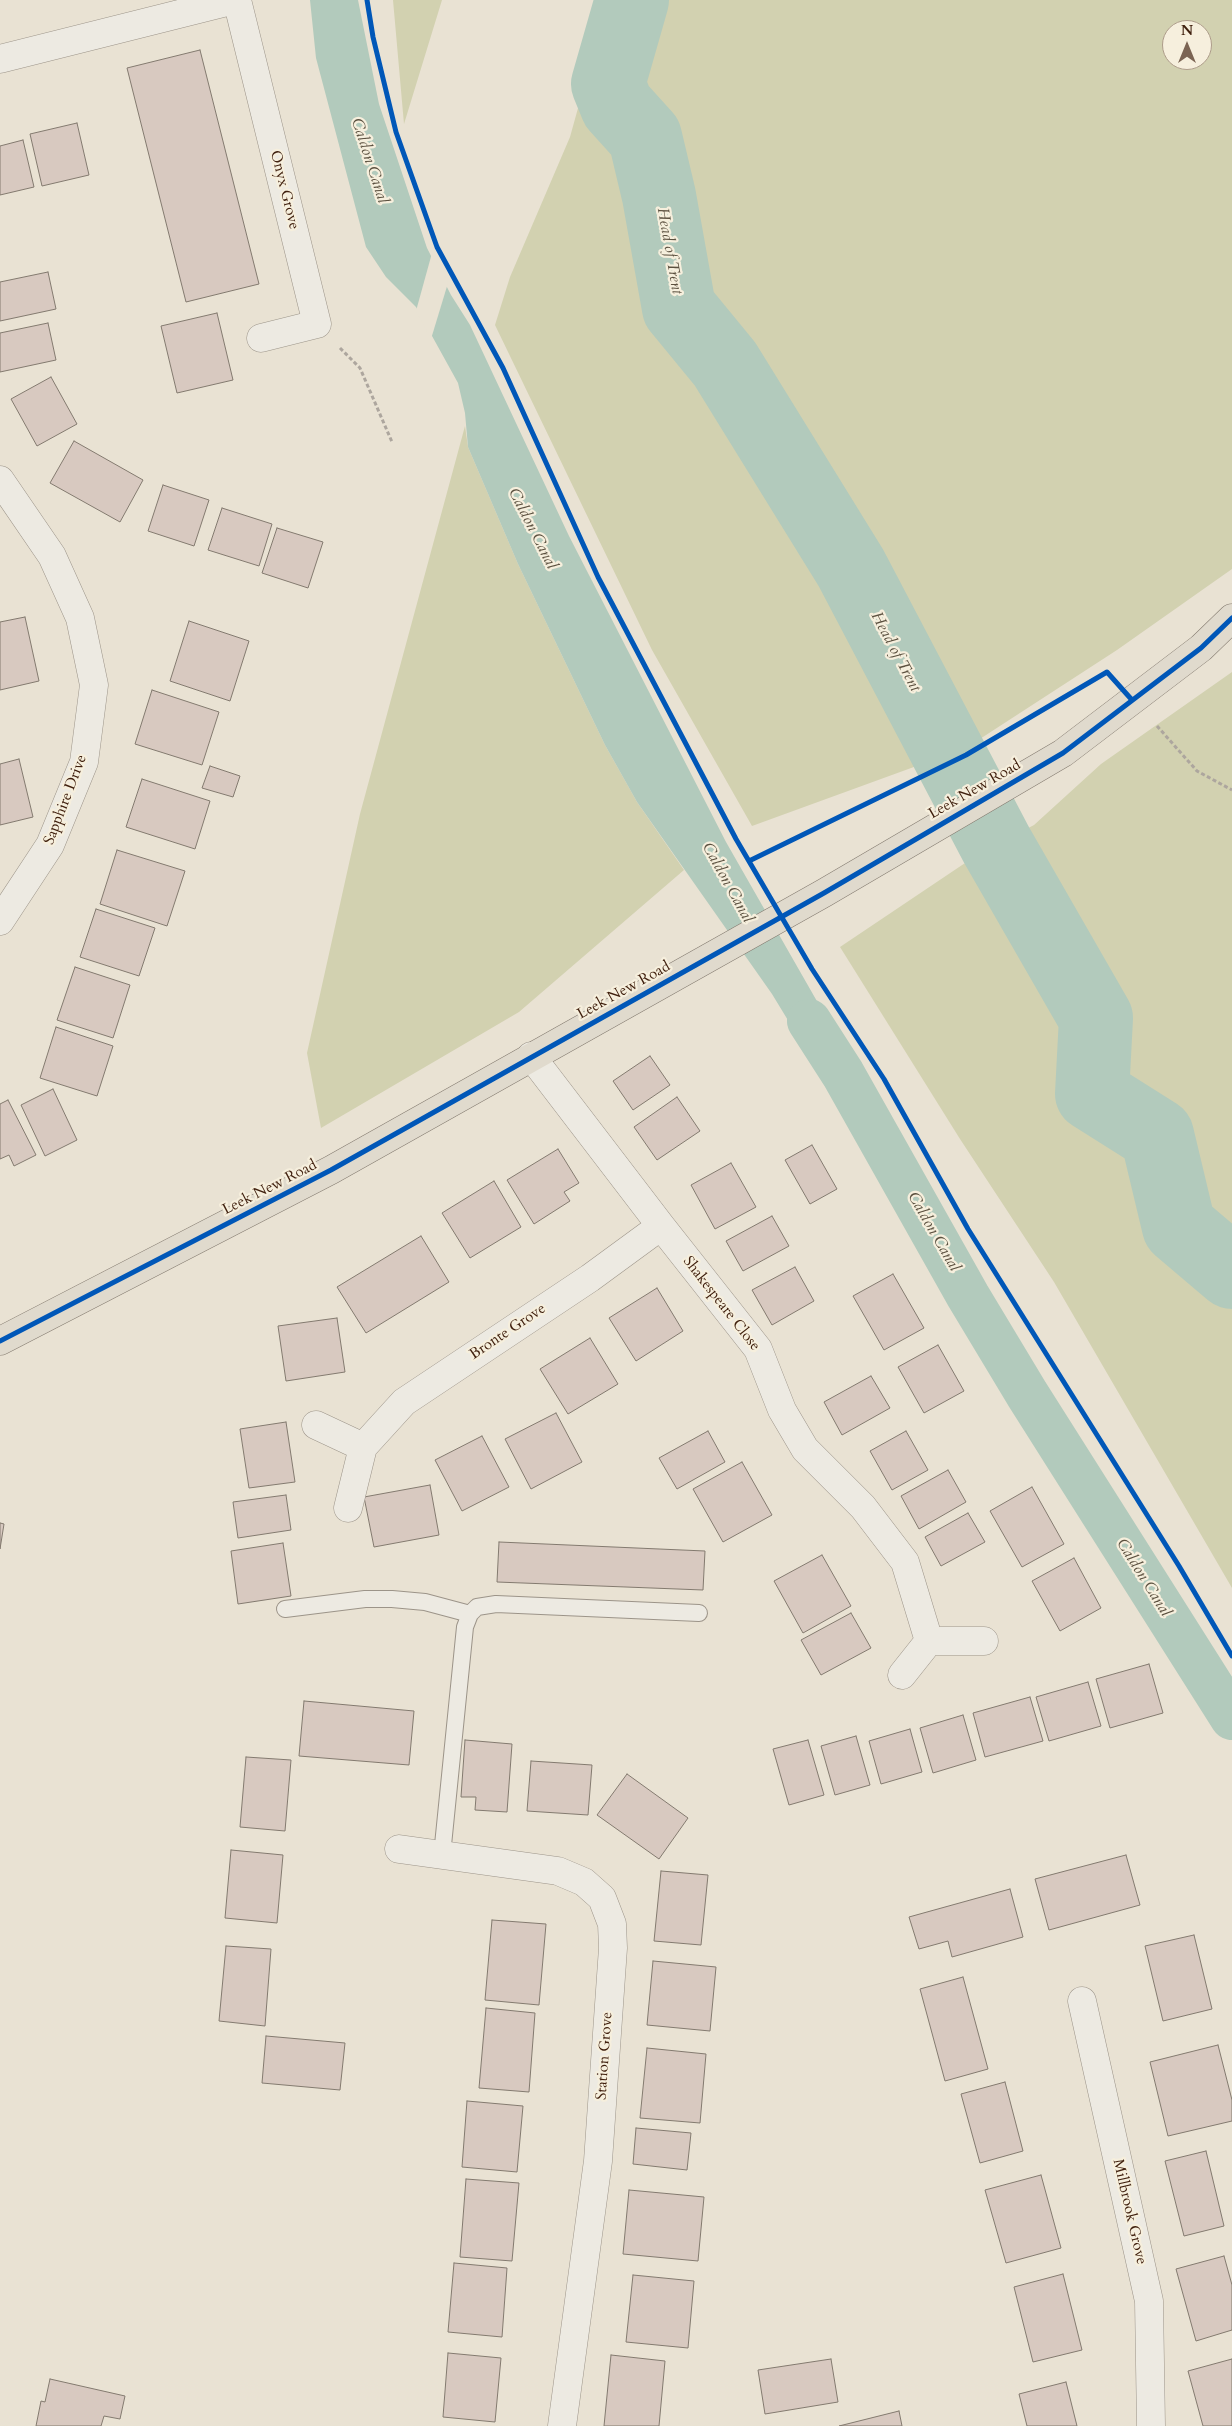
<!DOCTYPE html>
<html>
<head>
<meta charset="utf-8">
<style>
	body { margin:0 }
	#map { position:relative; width:1232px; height:2426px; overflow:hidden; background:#e9e2d3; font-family:Cardo,serif }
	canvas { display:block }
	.north { position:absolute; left:1162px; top:20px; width:50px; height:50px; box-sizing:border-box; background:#f6efdd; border:1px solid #ad9c8a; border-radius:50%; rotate:0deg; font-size:14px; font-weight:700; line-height:20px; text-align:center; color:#40200e }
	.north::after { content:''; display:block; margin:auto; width:18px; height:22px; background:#7b6453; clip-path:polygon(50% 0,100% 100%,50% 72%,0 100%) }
</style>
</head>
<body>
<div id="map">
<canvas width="1232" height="2426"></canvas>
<div class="north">N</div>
</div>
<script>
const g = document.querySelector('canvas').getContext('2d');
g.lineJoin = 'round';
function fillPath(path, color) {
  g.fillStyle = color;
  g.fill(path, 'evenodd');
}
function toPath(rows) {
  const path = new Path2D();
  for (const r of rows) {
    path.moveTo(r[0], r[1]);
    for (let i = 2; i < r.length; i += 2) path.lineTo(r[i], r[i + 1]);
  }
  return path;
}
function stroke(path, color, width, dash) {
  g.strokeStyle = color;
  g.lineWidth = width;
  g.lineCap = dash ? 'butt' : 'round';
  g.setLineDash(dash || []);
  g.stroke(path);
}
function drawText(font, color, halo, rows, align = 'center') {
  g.font = font + ' Cardo,serif';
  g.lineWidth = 4.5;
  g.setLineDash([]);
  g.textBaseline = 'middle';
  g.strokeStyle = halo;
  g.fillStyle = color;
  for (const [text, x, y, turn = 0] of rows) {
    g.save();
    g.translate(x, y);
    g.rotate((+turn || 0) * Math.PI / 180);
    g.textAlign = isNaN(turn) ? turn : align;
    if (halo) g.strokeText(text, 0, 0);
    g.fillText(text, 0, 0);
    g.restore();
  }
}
fillPath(toPath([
	[393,0,442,0,404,124],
	[608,0,1232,0,1232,569,1117,650,966,748,752,826,652,650,495,325,510,277,570,137],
	[1172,30,1202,30,1202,60,1172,60],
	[465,426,468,447,518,564,605,745,637,802,684,870,519,1012,321,1128,307,1053,360,814],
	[1232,672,1232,1588,1054,1282,960,1139,840,947,977,855,1034,825,1101,764]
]), '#d2d1b0');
fillPath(toPath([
	[310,0,358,0,379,104,427,248,451,295,470,325,569,536,726,842,818,1003,855,1056,828,1086,772,994,637,802,605,745,518,564,468,447,465,413,458,383,416,307,386,277,366,247,316,58]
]), '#b2cabc');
fillPath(toPath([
	[432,253,448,283,431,339,416,311]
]), '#e9e2d3');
stroke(toPath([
	[809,1021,843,1074,968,1296,1027,1394,1232,1718]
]), '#b2cabc', 44);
stroke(toPath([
	[632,0,608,84,617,106,645,137,659,196,679,308,725,364,851,568,996,844,1096,1018,1092,1094,1157,1135,1179,1227,1232,1272]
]), '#b2cabc', 74);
const building = toPath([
	[200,50,259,284,186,302,127,68,200,50],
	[77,123,89,175,42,186,30,134,77,123],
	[23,140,34,187,0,195,0,146,23,140],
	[48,272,56,309,0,321,0,282,48,272],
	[217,313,233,380,177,393,161,326,217,313],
	[48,323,56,360,0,372,0,333,48,323],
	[51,377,77,424,37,446,11,399,51,377],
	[74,441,143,480,120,522,50,483,74,441],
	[163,485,209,500,194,546,148,531,163,485],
	[222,508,272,524,259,566,208,550,222,508],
	[277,528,323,542,308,588,262,573,277,528],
	[25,617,39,681,0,690,0,622,25,617],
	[189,621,249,641,230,701,170,681,189,621],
	[152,690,219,712,202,765,135,744,152,690],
	[19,759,33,817,0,825,0,764,19,759],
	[210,766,240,776,233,797,202,788,210,766],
	[142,779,210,801,195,849,126,827,142,779],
	[117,850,185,871,167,926,100,904,117,850],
	[96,909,155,928,139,976,80,957,96,909],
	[75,967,130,985,113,1038,57,1020,75,967],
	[56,1027,113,1046,97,1096,40,1078,56,1027],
	[650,1056,670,1085,633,1110,613,1081,650,1056],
	[53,1089,77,1140,45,1156,21,1105,53,1089],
	[677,1097,700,1131,657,1160,634,1127,677,1097],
	[8,1100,36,1155,14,1166,9,1155,0,1159,0,1104,8,1100],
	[812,1145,837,1189,810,1204,785,1160,812,1145],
	[558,1149,579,1183,564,1192,570,1201,534,1224,507,1180,558,1149],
	[731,1163,756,1207,715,1229,691,1185,731,1163],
	[494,1181,521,1227,470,1258,442,1213,494,1181],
	[772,1216,789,1246,743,1271,726,1241,772,1216],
	[421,1236,449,1282,366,1333,337,1287,421,1236],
	[795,1267,814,1301,772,1325,752,1290,795,1267],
	[893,1274,924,1328,884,1350,853,1296,893,1274],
	[657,1288,683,1331,636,1361,609,1318,657,1288],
	[337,1318,345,1372,286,1381,278,1326,337,1318],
	[590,1338,618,1384,568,1414,540,1369,590,1338],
	[938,1345,964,1391,924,1413,898,1367,938,1345],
	[871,1376,890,1408,842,1435,824,1402,871,1376],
	[556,1413,582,1462,531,1489,505,1439,556,1413],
	[286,1422,295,1482,249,1488,240,1429,286,1422],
	[708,1431,725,1462,677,1489,659,1458,708,1431],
	[906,1431,928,1470,892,1490,870,1451,906,1431],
	[482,1436,509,1487,462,1511,435,1460,482,1436],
	[742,1462,772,1515,723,1542,693,1489,742,1462],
	[948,1470,966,1502,919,1529,901,1496,948,1470],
	[430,1485,439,1535,374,1547,364,1497,430,1485],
	[1032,1487,1064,1544,1022,1567,990,1511,1032,1487],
	[286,1495,291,1530,238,1538,233,1502,286,1495],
	[968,1513,985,1542,941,1566,925,1537,968,1513],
	[0,1523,4,1524,0,1549,0,1523],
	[499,1542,705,1551,703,1590,497,1582,499,1542],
	[283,1543,291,1596,238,1604,231,1551,283,1543],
	[822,1555,851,1606,803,1633,774,1581,822,1555],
	[1074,1558,1101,1608,1060,1631,1032,1581,1074,1558],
	[851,1613,871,1648,821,1675,801,1640,851,1613],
	[1149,1664,1163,1713,1110,1728,1096,1679,1149,1664],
	[1088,1682,1101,1726,1049,1741,1036,1697,1088,1682],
	[1030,1697,1043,1741,985,1757,973,1713,1030,1697],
	[304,1701,414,1711,409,1765,299,1756,304,1701],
	[963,1715,976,1760,933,1773,920,1728,963,1715],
	[910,1729,922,1772,881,1784,869,1741,910,1729],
	[856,1736,870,1785,835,1795,821,1746,856,1736],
	[465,1740,512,1744,507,1812,475,1810,476,1797,461,1797,465,1740],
	[808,1740,824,1795,789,1805,773,1749,808,1740],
	[246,1757,291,1760,285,1831,240,1827,246,1757],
	[531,1761,592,1765,588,1815,527,1811,531,1761],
	[627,1774,688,1818,659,1859,597,1815,627,1774],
	[231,1850,283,1855,277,1923,225,1918,231,1850],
	[1126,1855,1140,1905,1049,1930,1035,1879,1126,1855],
	[661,1871,708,1875,701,1945,654,1941,661,1871],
	[1010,1889,1023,1937,952,1957,948,1941,919,1949,909,1917,1010,1889],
	[492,1920,546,1924,539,2005,485,2000,492,1920],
	[1194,1935,1212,2009,1163,2021,1145,1946,1194,1935],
	[226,1946,271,1949,265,2026,219,2021,226,1946],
	[653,1961,716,1967,710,2031,647,2025,653,1961],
	[963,1977,988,2069,945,2081,920,1989,963,1977],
	[486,2008,535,2013,529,2092,479,2088,486,2008],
	[266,2036,345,2043,340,2090,262,2083,266,2036],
	[1218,2045,1232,2100,1232,2121,1168,2136,1150,2062,1218,2045],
	[647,2048,706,2054,700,2123,640,2118,647,2048],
	[1005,2082,1023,2151,980,2163,961,2094,1005,2082],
	[467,2101,523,2106,517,2172,462,2167,467,2101],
	[636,2128,691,2133,687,2170,633,2164,636,2128],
	[1206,2151,1224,2226,1184,2236,1165,2161,1206,2151],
	[1041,2175,1061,2248,1006,2263,985,2190,1041,2175],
	[466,2179,519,2183,512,2261,460,2257,466,2179],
	[629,2190,704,2197,698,2261,623,2254,629,2190],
	[1224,2256,1232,2285,1232,2330,1196,2341,1176,2269,1224,2256],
	[454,2263,507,2268,502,2337,448,2332,454,2263],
	[1063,2274,1082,2350,1033,2362,1014,2287,1063,2274],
	[633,2275,694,2281,688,2348,626,2342,633,2275],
	[448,2353,501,2358,495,2422,443,2417,448,2353],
	[611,2355,665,2361,659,2426,604,2426,611,2355],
	[831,2359,838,2402,765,2414,758,2370,831,2359],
	[1232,2359,1232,2426,1203,2426,1188,2371,1232,2359],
	[50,2379,125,2396,120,2419,104,2416,101,2426,36,2426,41,2401,45,2402,50,2379],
	[1066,2382,1077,2426,1027,2426,1019,2394,1066,2382],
	[899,2411,902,2426,839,2426,899,2411]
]);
fillPath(building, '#d8c9c0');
stroke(building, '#837a6f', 1);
const lane = toPath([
	[285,1609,365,1599,392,1599,425,1602,470,1614],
	[442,1855,465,1627,470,1614,477,1607,496,1604,699,1613]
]);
const street = toPath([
	[237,0,317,324,261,338],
	[0,59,235,0],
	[0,480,52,556,80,618,94,685,84,762,50,845,0,921],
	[531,1056,661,1226,758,1349,782,1410,805,1449,863,1507,905,1562,929,1641],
	[316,1425,363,1447],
	[348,1508,363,1447,404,1402,590,1278,661,1226],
	[902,1675,929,1641,984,1641],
	[399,1849,558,1871,584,1882,602,1898,612,1924,613,1948,598,2161,562,2426],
	[1082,2001,1149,2301,1151,2426]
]);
const highway = toPath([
	[0,1341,331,1170,824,893,1063,753,1201,648,1232,618]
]);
stroke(lane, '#9c9489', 18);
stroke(street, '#9c9489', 29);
stroke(highway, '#837a6f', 29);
stroke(toPath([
	[340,348,360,368,392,442],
	[1157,726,1197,771,1232,790]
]), '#ada69e', 3, [4, 2.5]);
stroke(lane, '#edeae2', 16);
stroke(street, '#edeae2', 28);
stroke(highway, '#e0dacd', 28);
stroke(toPath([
	[367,0,373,37,396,132,437,247,503,368,598,577,736,839,812,969,884,1079,968,1229,1179,1566,1232,1656],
	[749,861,966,755,1107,672,1132,700],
	[0,1341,331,1170,824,893,1063,753,1201,648,1232,618]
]), '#0057b8', 5);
drawText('15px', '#40200e', '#f6efdd', [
	["Onyx Grove",284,190,76],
	["Leek New Road",975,790,-30],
	["Sapphire Drive",66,800,-69],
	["Leek New Road",624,991,-29],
	["Leek New Road",270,1188,-27],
	["Shakespeare Close",721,1304,52],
	["Bronte Grove",508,1332,-34],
	["Station Grove",605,2056,-86],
	["Millbrook Grove",1129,2212,77]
]);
drawText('italic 16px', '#5b503f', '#f6efdd', [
	["Caldon Canal",369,161,72],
	["Head of Trent",669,251,80],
	["Caldon Canal",532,529,63],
	["Head of Trent",895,652,62],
	["Caldon Canal",727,883,61],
	["Caldon Canal",933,1232,60],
	["Caldon Canal",1143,1578,58]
]);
</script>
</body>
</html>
